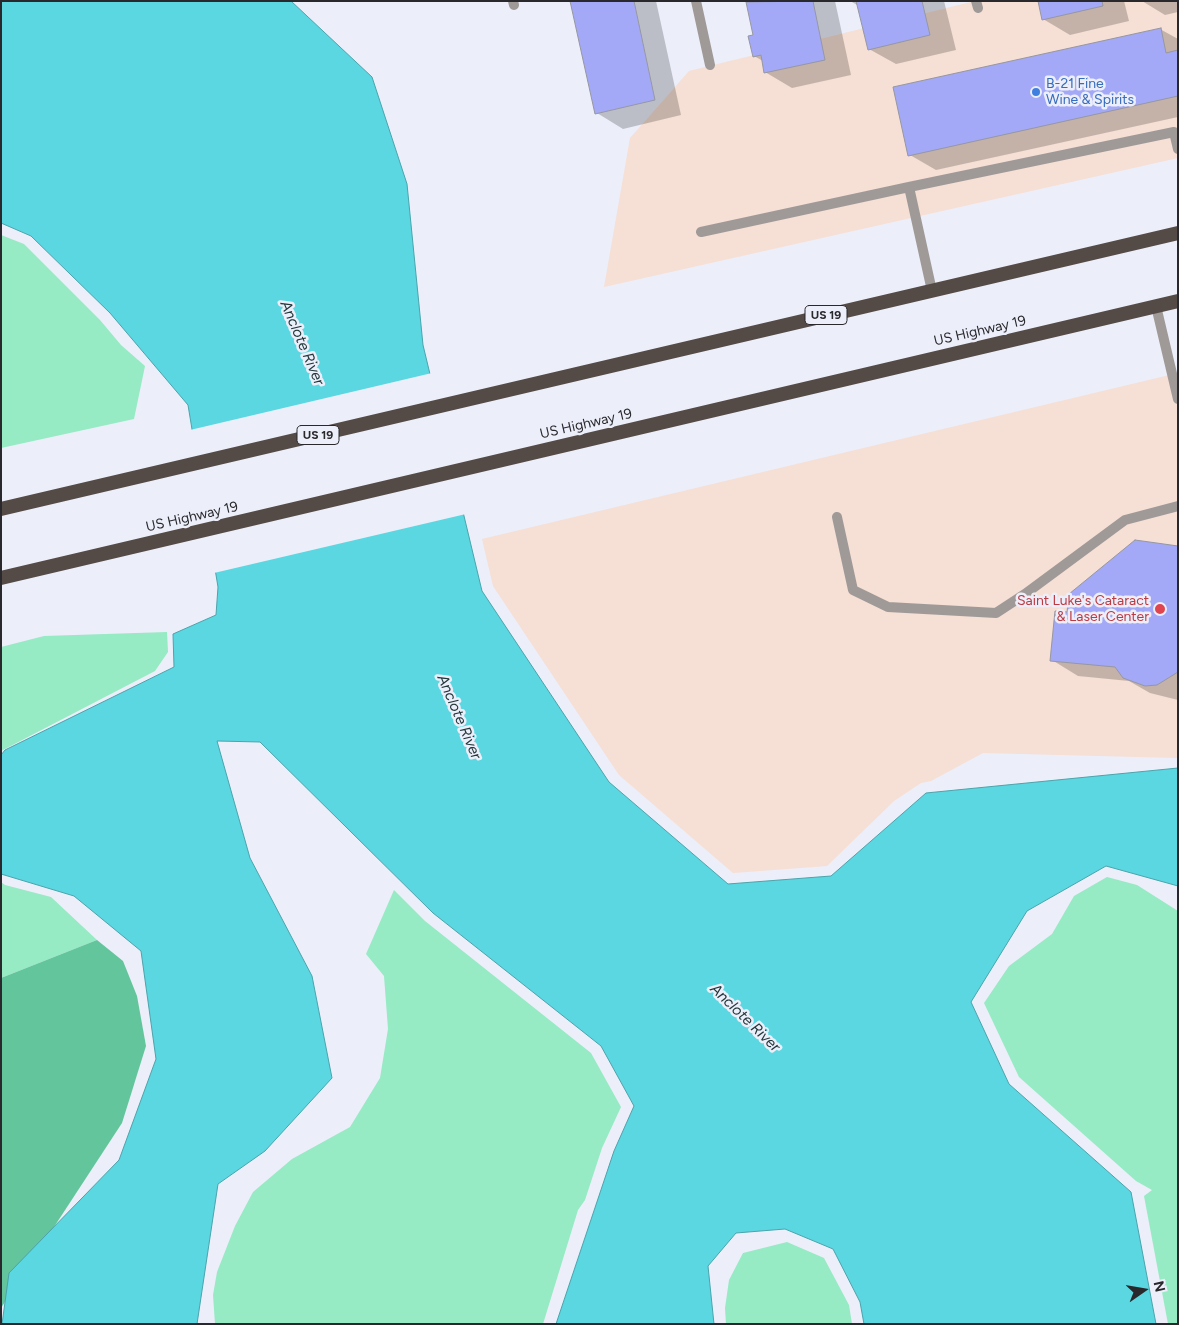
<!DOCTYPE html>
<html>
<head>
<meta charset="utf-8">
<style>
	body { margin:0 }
	#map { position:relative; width:1179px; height:1325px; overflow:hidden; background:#eceef9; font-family:Figtree,sans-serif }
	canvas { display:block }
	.frame { position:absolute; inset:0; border:2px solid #29292d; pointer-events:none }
	.north { position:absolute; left:1119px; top:1265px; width:50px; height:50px; -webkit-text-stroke:4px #eceef9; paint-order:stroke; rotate:77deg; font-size:14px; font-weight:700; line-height:20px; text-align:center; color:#29292d }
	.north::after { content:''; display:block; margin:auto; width:18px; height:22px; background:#29292d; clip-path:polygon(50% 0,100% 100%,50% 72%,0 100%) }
</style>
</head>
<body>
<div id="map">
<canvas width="1179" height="1325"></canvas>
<div class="frame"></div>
<div class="north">N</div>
</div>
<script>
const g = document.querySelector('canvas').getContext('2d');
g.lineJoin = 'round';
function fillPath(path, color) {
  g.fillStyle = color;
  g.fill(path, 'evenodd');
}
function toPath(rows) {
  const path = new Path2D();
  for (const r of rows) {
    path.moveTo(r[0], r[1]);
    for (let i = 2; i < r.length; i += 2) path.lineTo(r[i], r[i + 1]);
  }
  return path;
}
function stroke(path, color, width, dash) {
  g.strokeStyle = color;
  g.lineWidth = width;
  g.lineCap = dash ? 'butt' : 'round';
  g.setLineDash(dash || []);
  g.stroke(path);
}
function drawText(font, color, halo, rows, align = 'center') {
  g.font = font + ' Figtree,sans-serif';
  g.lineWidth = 5;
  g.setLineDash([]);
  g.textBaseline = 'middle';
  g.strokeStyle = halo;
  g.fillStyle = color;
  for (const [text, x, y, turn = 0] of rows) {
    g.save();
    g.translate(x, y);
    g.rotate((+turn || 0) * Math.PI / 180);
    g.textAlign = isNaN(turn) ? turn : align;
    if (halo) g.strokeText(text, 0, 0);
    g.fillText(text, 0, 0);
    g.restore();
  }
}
fillPath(toPath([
	[975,1,1178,1,1178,158,604,287,630,138,689,71],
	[1178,373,1178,758,983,753,931,781,921,783,894,801,827,866,733,873,619,775,493,586,482,539]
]), '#f6dfd4');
fillPath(toPath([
	[1,235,24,244,100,320,121,345,145,366,134,419,1,448],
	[167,632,168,652,155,671,1,751,1,647,44,636],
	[1107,877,1137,885,1178,911,1178,1324,1168,1324,1144,1196,1152,1190,1136,1181,1019,1077,984,1003,1009,966,1052,934,1074,896],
	[1,882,5,885,51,897,97,940,1,978],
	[394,890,425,921,591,1053,621,1107,602,1148,585,1200,578,1210,543,1324,215,1324,213,1295,217,1272,235,1226,253,1192,292,1159,350,1127,380,1078,388,1029,384,976,366,954],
	[787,1242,824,1258,849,1305,852,1324,726,1324,725,1308,729,1280,743,1253]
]), '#96eac4');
fillPath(toPath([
	[97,940,123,961,137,996,146,1046,122,1123,1,1308,1,978]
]), '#63c59c');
const water = toPath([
	[1,1,291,1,372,77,407,184,423,345,482,591,609,782,728,884,831,876,926,793,1178,768,1178,886,1106,866,1027,911,971,1002,1009,1084,1131,1192,1156,1324,864,1324,860,1302,833,1249,785,1229,736,1233,708,1266,714,1324,556,1324,614,1151,634,1106,601,1046,433,913,260,742,217,741,250,858,312,976,332,1078,265,1151,218,1184,197,1324,2,1324,9,1273,119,1160,156,1059,141,951,74,896,1,874,1,755,5,750,174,667,173,634,216,615,218,587,188,405,110,313,31,236,1,223,1,1]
]);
fillPath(water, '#5ad7e1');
stroke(water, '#4ba3ab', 1);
fillPath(toPath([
	[432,373,466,514,214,573,190,430]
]), '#eceef9');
fillPath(toPath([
	[571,1,656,1,681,115,623,129,597,113],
	[752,1,835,1,851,75,792,88,765,72,763,61,754,56,754,36,747,2],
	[850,1,944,1,956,50,896,64,869,49,859,6],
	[1039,1,1124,1,1129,21,1070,35,1043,19],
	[1142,1,1178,1,1178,12,1165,15],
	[1160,29,1178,39,1178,117,936,170,910,155],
	[1178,547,1178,700,1150,693,1129,681,1078,676,1052,660,1068,613]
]), '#0003');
const building = toPath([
	[570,1,634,1,655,100,595,114,570,1],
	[813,1,825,60,764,73,761,55,753,57,748,36,753,35,746,2,813,1],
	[856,1,922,1,930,35,868,50,856,1],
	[1038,1,1102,1,1103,6,1042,20,1038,1],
	[1161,28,1166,53,1178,50,1178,96,908,156,893,87,1161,28],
	[1135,540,1178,546,1178,672,1157,685,1145,686,1123,678,1115,667,1050,661,1055,611,1067,612,1069,594,1135,540]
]);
fillPath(building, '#a3a9f6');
stroke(building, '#9697a1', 1);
stroke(toPath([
	[513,1,514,5],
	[696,1,710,65],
	[976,1,978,8],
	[701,232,909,187],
	[932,291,909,187,1174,132,1178,149],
	[1156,306,1178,399],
	[837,517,853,590,888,607,996,613,1025,594,1125,520,1178,506]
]), '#9f9a98', 10);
stroke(toPath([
	[1,509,1178,233],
	[1,578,1178,301]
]), '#544a46', 14);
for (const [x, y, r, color] of [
	[1036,92,5,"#3f7fe0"],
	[1160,609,6,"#e0444e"]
]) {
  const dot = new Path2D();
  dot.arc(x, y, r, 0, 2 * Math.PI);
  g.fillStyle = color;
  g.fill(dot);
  stroke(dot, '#eceef9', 2);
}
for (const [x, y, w] of [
	[826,315,42],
	[318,435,42]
]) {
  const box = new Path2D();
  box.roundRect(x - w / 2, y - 9.5, w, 19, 4);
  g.fillStyle = '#eceef9';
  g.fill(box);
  stroke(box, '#29292d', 1);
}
drawText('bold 12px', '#29292d', null, [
	["US 19",826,315],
	["US 19",318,435]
]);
drawText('14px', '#366cbe', '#eceef9', [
	["B-21 Fine",1046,84],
	["Wine & Spirits",1046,100]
], 'left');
drawText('14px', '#29292d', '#eceef9', [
	["US Highway 19",980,331,-13],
	["US Highway 19",586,424,-13],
	["US Highway 19",192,517,-13]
]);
drawText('14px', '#be3a42', '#eceef9', [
	["Saint Luke's Cataract",1149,601],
	["& Laser Center",1149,617]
], 'right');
drawText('italic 15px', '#213739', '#eceef9', [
	["Anclote River",302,343,67],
	["Anclote River",459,717,67],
	["Anclote River",745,1018,44]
]);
</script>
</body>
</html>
